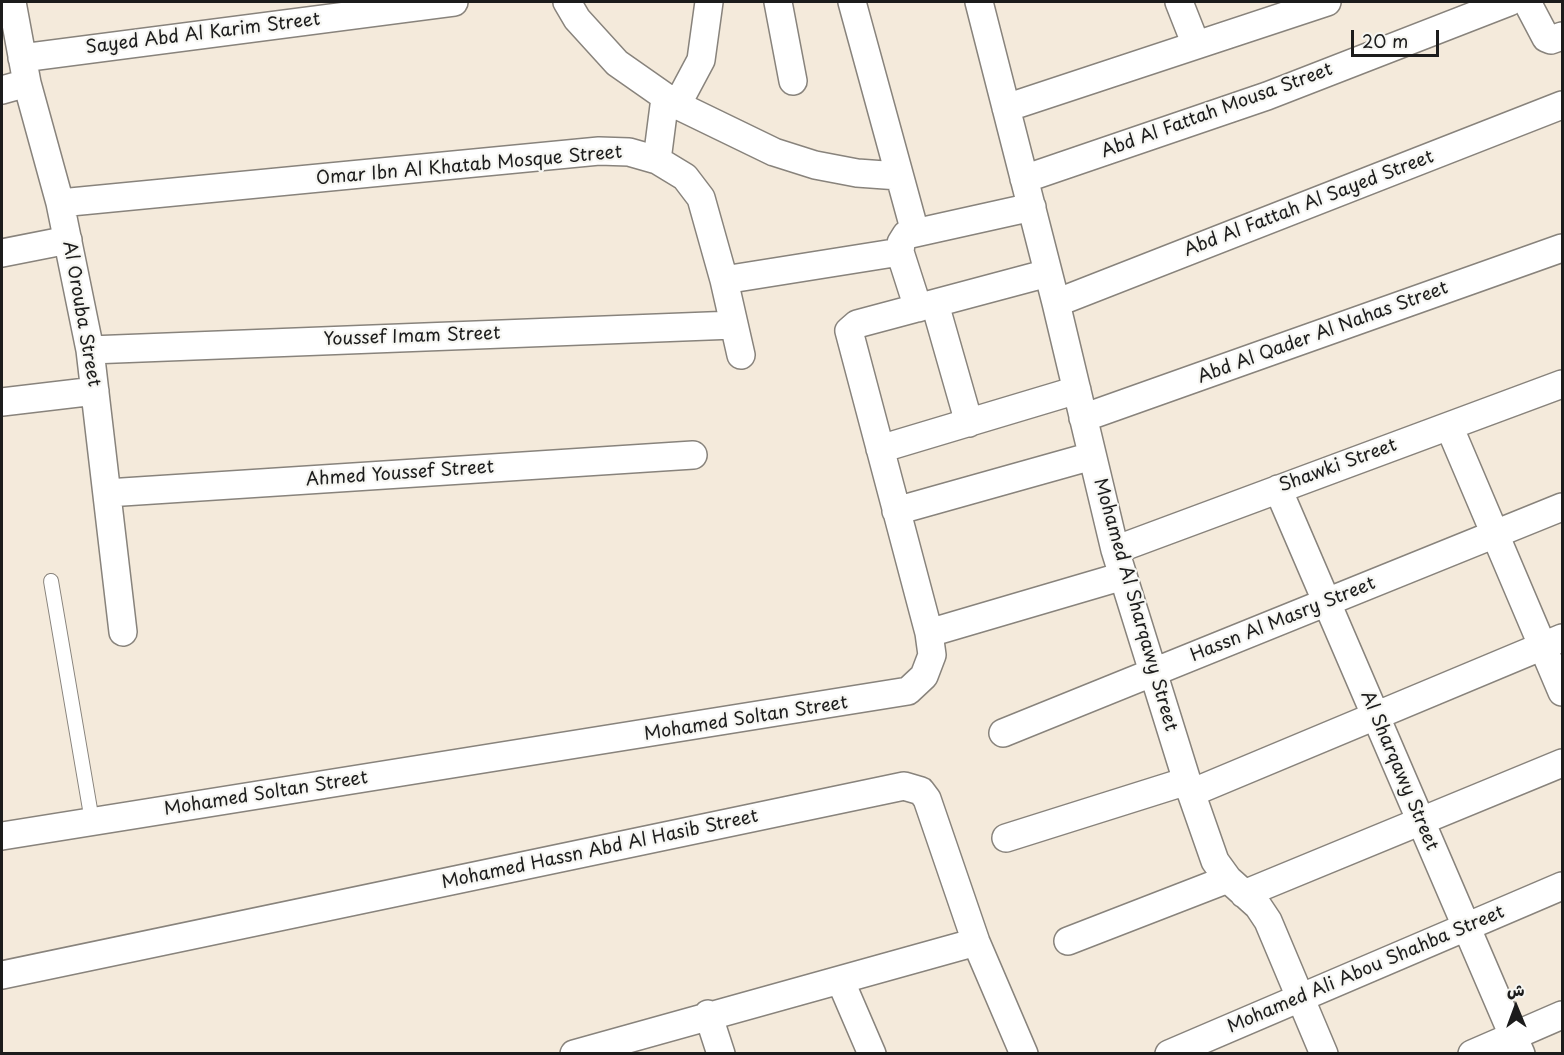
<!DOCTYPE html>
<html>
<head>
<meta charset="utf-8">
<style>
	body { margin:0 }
	#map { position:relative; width:1564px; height:1055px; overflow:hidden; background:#f4eadb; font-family:"Playpen Sans","Playpen Sans Arabic",sans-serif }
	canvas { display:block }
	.frame { position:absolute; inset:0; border:3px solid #1c1c1c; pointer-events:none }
	.north { position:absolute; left:1486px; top:977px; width:60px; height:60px; -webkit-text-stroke:4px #f6f6f2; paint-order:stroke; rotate:359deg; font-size:16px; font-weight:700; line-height:24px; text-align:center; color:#1c1c1c }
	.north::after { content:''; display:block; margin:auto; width:21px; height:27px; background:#1c1c1c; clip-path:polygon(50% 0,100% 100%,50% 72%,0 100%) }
	.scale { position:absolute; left:1351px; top:30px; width:88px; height:27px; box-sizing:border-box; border:3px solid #1c1c1c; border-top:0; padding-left:8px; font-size:18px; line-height:21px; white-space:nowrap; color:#1c1c1c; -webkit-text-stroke:4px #f6f6f2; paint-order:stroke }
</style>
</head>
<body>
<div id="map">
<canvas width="1564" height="1055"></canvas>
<div class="frame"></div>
<div class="north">ش</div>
<div class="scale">20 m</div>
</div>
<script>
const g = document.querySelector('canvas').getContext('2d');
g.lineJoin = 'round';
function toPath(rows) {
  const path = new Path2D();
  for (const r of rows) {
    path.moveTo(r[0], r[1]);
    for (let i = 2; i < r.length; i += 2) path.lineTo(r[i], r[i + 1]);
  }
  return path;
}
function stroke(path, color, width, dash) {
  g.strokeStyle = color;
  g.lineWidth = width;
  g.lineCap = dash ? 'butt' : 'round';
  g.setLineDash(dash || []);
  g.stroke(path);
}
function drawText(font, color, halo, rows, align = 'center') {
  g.font = font + ' "Playpen Sans",sans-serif';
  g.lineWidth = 4.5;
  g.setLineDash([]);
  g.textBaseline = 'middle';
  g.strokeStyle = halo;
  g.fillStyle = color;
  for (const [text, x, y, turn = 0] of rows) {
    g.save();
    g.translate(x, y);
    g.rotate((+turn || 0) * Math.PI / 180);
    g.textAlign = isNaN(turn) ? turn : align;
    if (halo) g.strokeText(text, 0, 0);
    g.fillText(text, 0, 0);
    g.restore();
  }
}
const lane = toPath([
	[51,581,92,821]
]);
const street = toPath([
	[12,2,27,83,60,203,90,350,123,632],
	[567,2,577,19,617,63,677,105,774,152,815,165,857,173,899,176],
	[778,2,793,81],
	[852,2,915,232],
	[979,2,1056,303,1115,550,1187,781,1215,861,1228,879,1258,906,1268,921,1324,1054],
	[1179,2,1196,45],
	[1527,2,1546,38,1551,40,1562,36],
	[22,58,454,2],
	[2,90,27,83],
	[677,105,701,60,709,2],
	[1006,108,1327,2],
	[657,160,665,98],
	[1024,179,1267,96,1509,2],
	[60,203,599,151,629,152,657,160,685,177,701,198,724,280,741,355],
	[2,253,68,240],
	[724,280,900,252],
	[1056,303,1562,105],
	[935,304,969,423],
	[918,308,900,252,901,243,906,235,1032,207],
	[90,350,734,325],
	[2,402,95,391],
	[1083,418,1562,248],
	[1449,426,1562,692],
	[880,449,1077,390],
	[1278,489,1521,1054],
	[107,493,693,455],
	[896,511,1092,456],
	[1115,550,1562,384],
	[929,633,1123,576],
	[1003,733,1562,507],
	[1191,793,1562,638],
	[2,836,908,691,924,676,932,655,929,633,849,331,857,324,1048,273],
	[1006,838,1187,781],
	[1244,894,1562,763],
	[1068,941,1228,879],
	[2,975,904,786,921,791,927,799,976,942,1024,1054],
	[841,982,872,1054],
	[708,1014,721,1054],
	[574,1054,976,942],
	[1169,1054,1562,886],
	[1472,1054,1562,1015]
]);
stroke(lane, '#88837c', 16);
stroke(street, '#88837c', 30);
stroke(lane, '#fff', 14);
stroke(street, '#fff', 27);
drawText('18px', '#1c1c1c', '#f6f6f2', [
	["Sayed Abd Al Karim Street",203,34,-7],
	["Abd Al Fattah Mousa Street",1217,111,-20],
	["Omar Ibn Al Khatab Mosque Street",469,166,-5],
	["Abd Al Fattah Al Sayed Street",1309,204,-21],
	["Al Orouba Street",81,314,80],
	["Abd Al Qader Al Nahas Street",1323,333,-20],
	["Youssef Imam Street",412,337,-2],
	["Shawki Street",1338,466,-20],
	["Ahmed Youssef Street",400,474,-4],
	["Mohamed Al Sharqawy Street",1135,605,74],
	["Hassn Al Masry Street",1283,620,-22],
	["Mohamed Soltan Street",746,719,-9],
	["Al Sharqawy Street",1399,771,67],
	["Mohamed Soltan Street",266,794,-9],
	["Mohamed Hassn Abd Al Hasib Street",600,850,-12],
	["Mohamed Ali Abou Shahba Street",1366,970,-23]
]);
</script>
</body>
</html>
